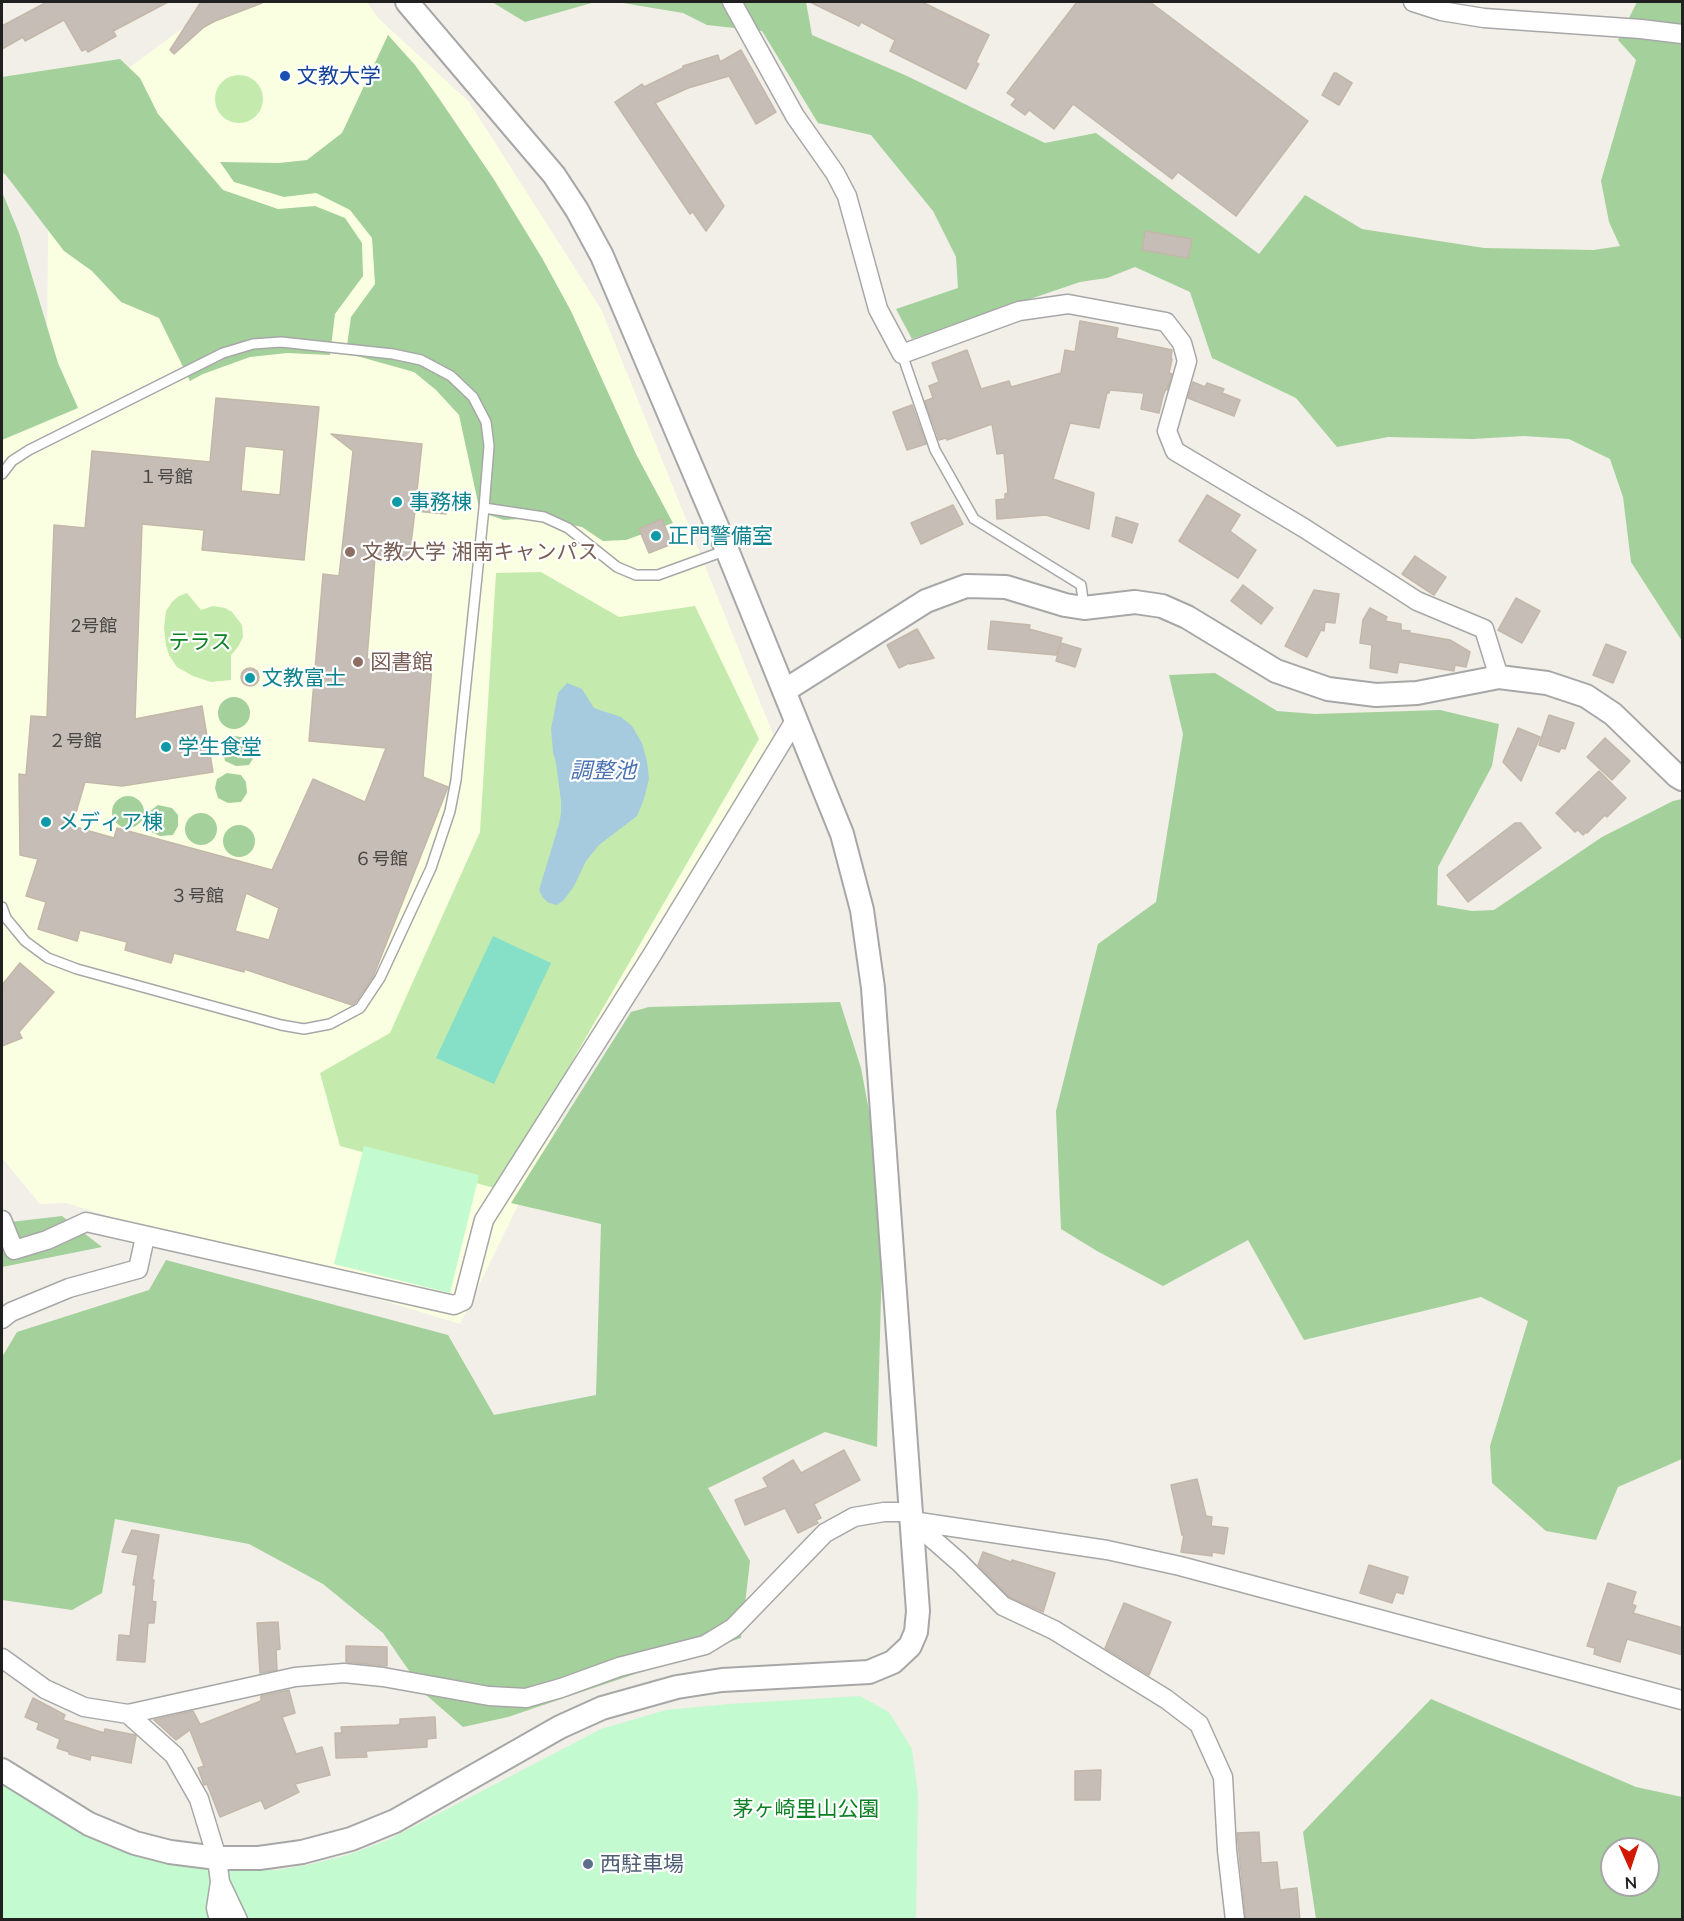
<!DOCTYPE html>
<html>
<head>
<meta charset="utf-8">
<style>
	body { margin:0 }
	#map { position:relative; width:1684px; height:1921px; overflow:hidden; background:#f1efe7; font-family:Lato,sans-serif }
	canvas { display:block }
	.frame { position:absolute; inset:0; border:3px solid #202020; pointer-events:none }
	.north { position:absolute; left:1600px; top:1837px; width:60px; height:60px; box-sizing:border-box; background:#fff; border:2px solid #a6a6a6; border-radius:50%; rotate:177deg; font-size:16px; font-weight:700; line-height:24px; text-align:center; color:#202020 }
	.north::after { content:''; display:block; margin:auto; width:21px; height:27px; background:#d01900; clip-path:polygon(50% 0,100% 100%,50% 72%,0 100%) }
</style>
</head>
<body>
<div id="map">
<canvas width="1684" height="1921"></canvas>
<div class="frame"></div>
<div class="north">N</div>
</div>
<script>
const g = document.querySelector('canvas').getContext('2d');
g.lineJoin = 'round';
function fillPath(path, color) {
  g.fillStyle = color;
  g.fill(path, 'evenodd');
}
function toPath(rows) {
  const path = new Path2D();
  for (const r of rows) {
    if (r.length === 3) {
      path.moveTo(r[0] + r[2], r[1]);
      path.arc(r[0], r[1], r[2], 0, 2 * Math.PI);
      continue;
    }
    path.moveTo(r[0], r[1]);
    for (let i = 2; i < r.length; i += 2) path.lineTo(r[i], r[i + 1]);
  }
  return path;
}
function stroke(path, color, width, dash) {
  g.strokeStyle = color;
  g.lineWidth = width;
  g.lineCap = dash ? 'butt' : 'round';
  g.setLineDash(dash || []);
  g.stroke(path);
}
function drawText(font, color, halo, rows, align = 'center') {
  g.font = font + ' Lato,"Noto Sans JP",sans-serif';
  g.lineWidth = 4.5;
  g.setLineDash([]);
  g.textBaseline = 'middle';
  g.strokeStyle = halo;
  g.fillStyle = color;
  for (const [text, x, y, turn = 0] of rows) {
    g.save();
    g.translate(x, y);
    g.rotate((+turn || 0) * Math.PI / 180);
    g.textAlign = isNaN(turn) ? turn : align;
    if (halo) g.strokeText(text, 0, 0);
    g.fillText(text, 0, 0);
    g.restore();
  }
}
fillPath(toPath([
	[218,2,367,2,378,18,469,102,601,309,775,739,573,1093,460,1324,66,1203,40,1204,2,1158,2,366,47,350,49,127]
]), '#fbffe1');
fillPath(toPath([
	[239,99,24],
	[541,572,619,617,695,606,759,739,498,1189,340,1146,320,1073,390,1033,480,832,496,573],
	[187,593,201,610,213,606,225,608,232,612,242,625,243,637,238,647,231,655,231,680,211,682,193,676,177,667,169,655,166,645,164,628,166,611,172,602,179,596]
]), '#c4ebad');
fillPath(toPath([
	[492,2,595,2,525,22],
	[617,2,806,2,812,35,907,76,1045,143,1096,133,1259,254,1305,195,1362,229,1484,248,1594,250,1620,246,1609,222,1601,181,1636,60,1618,40,1637,2,1682,2,1682,641,1631,562,1623,497,1610,459,1569,439,1524,436,1472,439,1388,437,1337,447,1296,398,1212,358,1190,292,1135,267,1107,278,1080,282,912,339,896,309,958,288,956,257,933,211,871,135,818,123,762,31,707,25,683,13],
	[388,35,415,65,438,97,493,178,542,258,571,311,636,454,673,523,626,540,603,541,582,527,536,518,504,520,480,512,459,415,436,390,414,372,346,353,351,317,375,284,372,238,350,210,316,193,284,197,234,182,220,162,279,163,307,160,342,133],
	[120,59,140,78,158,114,223,190,278,209,315,206,345,218,362,243,363,276,335,314,330,355,287,353,250,357,203,374,190,381,159,318,121,302,92,271,64,251,5,174,2,173,2,77],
	[2,192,19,233,58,363,78,408,2,440],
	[1215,673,1277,711,1315,714,1440,710,1499,724,1492,766,1438,867,1437,905,1472,911,1494,910,1602,837,1673,801,1682,799,1682,1459,1618,1487,1596,1540,1546,1531,1492,1483,1490,1446,1528,1321,1481,1297,1304,1340,1248,1240,1163,1286,1097,1251,1061,1229,1056,1111,1098,944,1156,902,1183,734,1169,675],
	[234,713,16],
	[234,736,248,738,254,745,254,757,249,765,236,766,225,761,223,751,225,742],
	[227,773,241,775,246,782,247,793,241,802,228,803,218,798,215,788,217,779],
	[128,812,16],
	[158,805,172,808,178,815,178,826,173,835,160,836,149,831,147,821,149,812],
	[201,829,16],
	[239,841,16],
	[840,1002,861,1068,872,1127,878,1185,882,1260,877,1447,825,1432,708,1488,750,1561,741,1638,508,1717,463,1727,425,1694,383,1633,323,1584,249,1544,115,1519,102,1593,72,1610,2,1600,2,1357,17,1332,149,1290,166,1260,448,1335,494,1415,596,1395,601,1224,511,1203,631,1012,649,1007],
	[62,1216,102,1247,2,1267,2,1223],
	[1431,1699,1636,1787,1682,1797,1682,1919,1316,1919,1303,1832],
	[1612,1849,1648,1849,1648,1885,1612,1885]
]), '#a4d09b');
fillPath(toPath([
	[364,1146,479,1175,450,1293,334,1264],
	[860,1696,889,1712,912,1749,918,1794,916,1919,2,1919,2,1784,100,1838,209,1867,278,1870,312,1864,348,1855,388,1840,601,1729,666,1710,729,1704]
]), '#c4facf');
fillPath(toPath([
	[493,936,551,963,494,1084,436,1058]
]), '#85e0c7');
fillPath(toPath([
	[567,683,582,689,594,708,621,717,632,726,642,743,647,761,649,779,644,799,637,816,599,845,586,861,574,886,564,900,557,905,549,903,543,898,539,890,559,824,561,813,561,801,556,763,553,752,551,729,558,693]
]), '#a7cbde');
const building = toPath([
	[47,2,168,2,113,31,116,36,88,52,86,49,82,51,64,20,25,41,23,37,2,49,2,26,47,2],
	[201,2,261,2,262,3,215,21,204,27,174,54,170,50,201,2],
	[810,2,922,2,989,35,976,62,979,64,966,89,890,51,895,40,861,22,859,26,849,21,810,2],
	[1077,2,1150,2,1308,121,1236,216,1178,172,1172,179,1073,104,1054,129,1029,110,1025,115,1011,105,1016,99,1007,93,1077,2],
	[741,50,776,112,756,124,729,76,688,88,655,103,724,206,706,231,693,212,690,214,615,102,642,84,644,87,683,68,683,66,718,55,720,62,741,50],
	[1334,73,1336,73,1352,83,1339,105,1322,95,1334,73],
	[1145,231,1192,239,1188,258,1142,250,1145,231],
	[1080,321,1118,328,1116,338,1172,350,1171,359,1172,359,1169,373,1172,374,1167,390,1166,389,1163,396,1159,413,1141,409,1144,393,1110,390,1109,393,1107,393,1099,428,1070,423,1053,479,1094,493,1089,529,1046,515,997,519,996,500,1005,499,1005,494,1008,493,1004,453,997,454,992,424,947,440,946,438,939,440,925,401,933,398,929,386,939,382,932,363,967,350,981,389,1009,381,1011,387,1061,373,1065,350,1075,352,1080,321],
	[1193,382,1205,387,1207,383,1224,389,1222,393,1240,400,1234,416,1188,398,1193,382],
	[216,398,319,407,304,560,202,550,204,530,142,524,135,719,202,706,213,772,122,786,85,782,72,826,114,838,117,828,272,870,313,779,365,802,386,748,309,741,323,574,339,576,353,451,331,434,422,444,417,491,448,494,446,514,415,511,409,560,375,557,367,659,432,665,423,777,448,787,373,977,355,1003,352,1005,244,969,244,972,174,953,171,963,125,950,127,942,80,930,77,941,38,929,46,902,26,896,38,859,20,855,19,774,26,775,31,716,47,717,54,525,85,528,92,451,210,462,216,398],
	[245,446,284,450,280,495,241,491,245,446],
	[246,893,279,908,269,940,235,931,246,893],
	[912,405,926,444,907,450,893,412,912,405],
	[1207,495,1240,515,1230,531,1256,550,1238,578,1179,541,1207,495],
	[953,505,963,524,921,544,911,523,953,505],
	[1116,517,1138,524,1132,543,1112,536,1116,517],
	[662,519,672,544,649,553,639,529,662,519],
	[1415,556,1446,577,1434,595,1402,574,1415,556],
	[1243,585,1273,608,1261,624,1231,601,1243,585],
	[1314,590,1339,594,1335,623,1325,622,1324,631,1321,630,1307,657,1285,646,1314,590],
	[1516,598,1540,611,1522,643,1498,630,1516,598],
	[1370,608,1387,617,1385,621,1401,624,1401,630,1410,631,1410,633,1450,640,1470,652,1466,667,1455,665,1454,671,1399,662,1397,673,1370,668,1372,645,1360,643,1363,620,1370,608],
	[991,621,1030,625,1029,629,1062,638,1056,655,988,649,991,621],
	[917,629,934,658,910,664,909,663,899,668,887,645,917,629],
	[1061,643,1081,649,1075,667,1056,661,1061,643],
	[1606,644,1626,652,1613,683,1593,675,1606,644],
	[250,677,9],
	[1549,715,1574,723,1565,749,1561,748,1559,752,1539,745,1549,715],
	[1518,728,1540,737,1521,781,1503,762,1518,728],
	[1605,738,1630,761,1612,780,1587,757,1605,738],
	[1599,771,1626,798,1607,817,1605,815,1587,833,1586,832,1583,835,1578,830,1575,832,1556,813,1599,771],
	[1515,823,1521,823,1541,848,1468,902,1447,875,1515,823],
	[20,963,54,992,19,1032,22,1038,2,1046,2,985,20,963],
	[844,1450,860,1480,814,1504,821,1518,816,1520,818,1523,798,1533,785,1508,745,1525,735,1500,768,1487,763,1478,793,1460,801,1473,844,1450],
	[1197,1479,1206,1516,1212,1517,1211,1526,1228,1528,1224,1554,1212,1552,1212,1556,1181,1552,1184,1535,1182,1535,1171,1485,1197,1479],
	[132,1530,159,1535,152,1580,154,1580,152,1601,156,1602,154,1623,148,1623,145,1662,117,1660,119,1635,130,1636,136,1585,133,1585,138,1555,122,1552,132,1530],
	[983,1552,1011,1562,1012,1560,1055,1573,1043,1612,1009,1597,978,1565,983,1552],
	[1369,1565,1408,1577,1403,1594,1396,1592,1392,1603,1360,1593,1369,1565],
	[1608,1583,1636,1592,1632,1604,1636,1606,1633,1613,1683,1628,1683,1655,1627,1639,1620,1662,1594,1654,1595,1648,1587,1646,1608,1583],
	[1124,1603,1171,1622,1149,1675,1105,1648,1124,1603],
	[278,1622,280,1649,276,1650,277,1670,260,1673,257,1623,278,1622],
	[346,1646,387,1647,387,1666,346,1662,346,1646],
	[289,1690,295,1713,282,1717,296,1754,322,1747,330,1775,295,1784,299,1792,265,1809,261,1800,220,1817,207,1784,204,1785,198,1768,204,1766,190,1730,176,1740,154,1720,193,1711,200,1724,199,1725,261,1701,261,1696,289,1690],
	[33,1698,65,1715,63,1720,104,1733,105,1729,135,1735,136,1736,131,1763,91,1755,90,1760,69,1754,69,1752,57,1748,60,1739,37,1729,39,1723,25,1717,33,1698],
	[435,1717,436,1738,427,1739,427,1747,366,1751,367,1757,336,1758,335,1733,342,1733,341,1727,397,1725,400,1724,400,1719,435,1717],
	[1101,1770,1100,1800,1075,1800,1075,1771,1101,1770],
	[1259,1832,1261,1863,1277,1862,1280,1890,1297,1888,1300,1920,1246,1920,1237,1833,1259,1832]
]);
fillPath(building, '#c6beb6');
stroke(building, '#c3b7a9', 1.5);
const service = toPath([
	[902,354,935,450,974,519,1081,585,1084,607],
	[2,474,12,461,29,450,223,353,253,344,281,342,393,354,421,360,451,376,473,397,486,422,489,446,484,508,456,780,450,811,431,868,380,978,360,1008,330,1024,304,1029,281,1025,77,969,48,958,25,941,6,918,2,907],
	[484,508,544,517,568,528,617,567,636,575,658,575,727,550]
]);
const minor = toPath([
	[732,2,795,116,835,173,847,196,878,309,902,354,1019,311,1068,304,1166,322,1182,343,1187,361,1167,431,1175,451,1304,528,1417,601,1484,629,1499,677],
	[1413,2,1441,11,1484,18,1641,29,1682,34],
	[2,1220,14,1250,47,1240,86,1222,454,1305,463,1301,484,1220,652,955,796,719],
	[2,1319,11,1312,69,1288,138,1269,145,1237],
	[912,1521,1107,1550,1180,1566,1682,1700],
	[912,1521,959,1562,1003,1606,1054,1630,1166,1699,1199,1724,1223,1777,1227,1850,1235,1920],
	[2,1658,45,1689,84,1707,128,1714,295,1677,344,1673,383,1677,489,1696,526,1698,561,1688,619,1667,705,1645,733,1628,825,1533,854,1517,884,1512,911,1512],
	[128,1714,174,1755,199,1799,217,1858,220,1882,216,1908,219,1920],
	[220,1882,238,1920]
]);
const tertiary = toPath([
	[784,691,926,601,966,586,1006,587,1065,605,1084,608,1135,602,1162,606,1187,617,1276,671,1328,689,1376,695,1417,693,1499,677,1547,683,1586,696,1613,714,1677,776,1682,779],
	[2,1770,89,1824,135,1843,170,1852,217,1858,259,1858,302,1852,351,1839,395,1821,560,1727,602,1708,677,1687,722,1680,869,1672,893,1662,910,1646,916,1632,918,1611,873,988,862,910,842,834,727,550,602,256,577,210,554,175,407,2]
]);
stroke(service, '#a7a7a7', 12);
stroke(minor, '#a7a7a7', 21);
stroke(tertiary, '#a7a7a7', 26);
stroke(service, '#fff', 9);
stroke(minor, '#fff', 18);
stroke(tertiary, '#fff', 22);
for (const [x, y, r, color] of [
	[285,76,6,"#1a4fb4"],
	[397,502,6,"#0f9aa8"],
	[656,536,6,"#0f9aa8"],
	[350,552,6,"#8d6e63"],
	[358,662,6,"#8d6e63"],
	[250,678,6,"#0f9aa8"],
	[166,747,6,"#0f9aa8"],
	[46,822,6,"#0f9aa8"],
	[588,1864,6,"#5c6f8a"]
]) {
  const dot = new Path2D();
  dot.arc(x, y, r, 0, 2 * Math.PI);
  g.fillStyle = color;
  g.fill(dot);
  stroke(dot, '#fff', 2);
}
drawText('18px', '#4a4846', null, [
	["１号館",166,477],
	["2号館",94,626],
	["２号館",75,741],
	["６号館",381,859],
	["３号館",197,896]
]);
drawText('21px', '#164399', '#fff', [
	["文教大学",297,76]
], 'left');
drawText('21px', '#0d838f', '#fff', [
	["事務棟",409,502],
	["正門警備室",668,536],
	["文教富士",262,678],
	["学生食堂",178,747],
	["メディア棟",58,822]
], 'left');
drawText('21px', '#785e54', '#fff', [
	["文教大学 湘南キャンパス",362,552],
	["図書館",370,662]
], 'left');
drawText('21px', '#0b8123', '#fff', [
	["テラス",200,642],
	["茅ヶ崎里山公園",806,1809]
]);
drawText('21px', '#4e5e75', '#fff', [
	["西駐車場",600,1864]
], 'left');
drawText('italic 22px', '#4b72b1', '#fff', [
	["調整池",603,771]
]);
</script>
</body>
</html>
